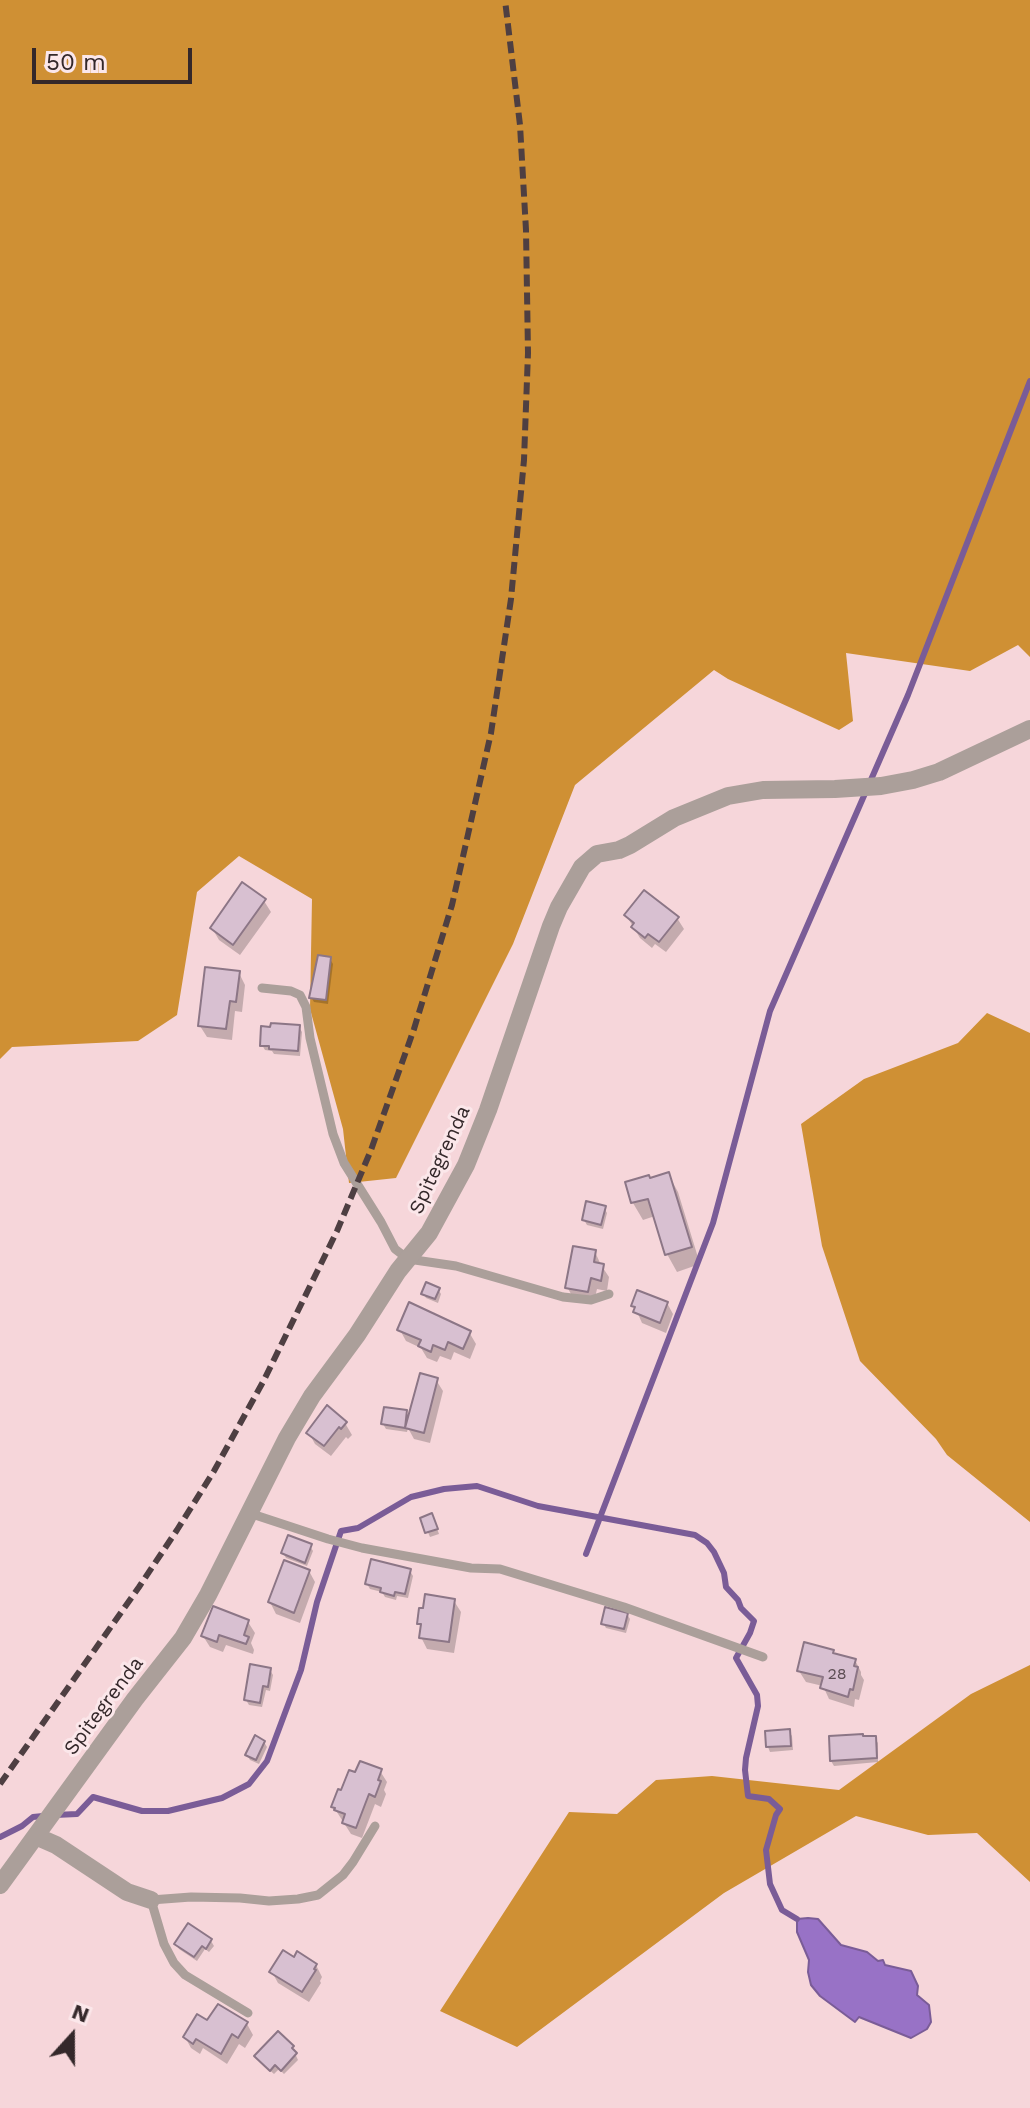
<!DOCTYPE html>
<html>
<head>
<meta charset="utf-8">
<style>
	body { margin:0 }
	#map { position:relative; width:1030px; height:2108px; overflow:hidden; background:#f6d6da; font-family:"Work Sans",sans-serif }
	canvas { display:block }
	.north { position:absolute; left:32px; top:1996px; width:80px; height:80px; -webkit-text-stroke:6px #fbe7ea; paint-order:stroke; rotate:21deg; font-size:22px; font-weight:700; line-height:32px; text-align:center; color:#34282a }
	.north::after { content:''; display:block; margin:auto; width:28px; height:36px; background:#34282a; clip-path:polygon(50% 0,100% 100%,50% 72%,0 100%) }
	.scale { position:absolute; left:32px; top:48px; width:160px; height:36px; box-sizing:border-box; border:4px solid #34282a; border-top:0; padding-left:10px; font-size:24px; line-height:28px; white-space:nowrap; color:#34282a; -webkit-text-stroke:6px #fbe7ea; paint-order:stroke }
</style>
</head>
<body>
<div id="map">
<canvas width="1030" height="2108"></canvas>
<div class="north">N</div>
<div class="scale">50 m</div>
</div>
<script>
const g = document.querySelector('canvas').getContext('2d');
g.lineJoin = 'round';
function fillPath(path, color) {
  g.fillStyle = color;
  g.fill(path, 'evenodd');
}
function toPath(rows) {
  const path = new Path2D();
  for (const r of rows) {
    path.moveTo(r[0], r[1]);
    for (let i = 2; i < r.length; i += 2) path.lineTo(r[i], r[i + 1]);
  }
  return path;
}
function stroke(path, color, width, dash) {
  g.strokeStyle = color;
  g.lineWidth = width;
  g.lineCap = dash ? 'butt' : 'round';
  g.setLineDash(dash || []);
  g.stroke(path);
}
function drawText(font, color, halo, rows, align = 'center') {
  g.font = font + ' "Work Sans",sans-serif';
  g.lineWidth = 6;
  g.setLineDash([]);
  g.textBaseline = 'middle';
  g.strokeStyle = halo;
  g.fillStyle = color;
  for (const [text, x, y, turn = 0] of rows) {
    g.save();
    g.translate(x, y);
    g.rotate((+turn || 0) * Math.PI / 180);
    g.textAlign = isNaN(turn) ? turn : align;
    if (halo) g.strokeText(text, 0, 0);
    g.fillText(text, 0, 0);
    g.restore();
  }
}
fillPath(toPath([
	[0,0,1030,0,1030,657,1018,645,970,671,846,653,853,721,839,730,728,679,714,670,575,785,513,944,396,1178,349,1183,343,1129,310,1009,312,899,239,856,197,892,177,1015,138,1041,12,1047,0,1059],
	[987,1013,1030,1033,1030,1522,947,1455,936,1439,860,1361,822,1246,801,1124,864,1079,958,1043],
	[1030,1665,1030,1882,977,1833,928,1835,856,1816,724,1893,517,2047,440,2011,569,1812,617,1814,656,1780,712,1776,839,1790,971,1694]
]), '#cf9034');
const water = toPath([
	[808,1918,818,1919,841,1945,867,1952,878,1961,883,1960,885,1965,911,1971,918,1986,917,1995,929,2005,931,2022,927,2029,911,2038,859,2017,855,2022,820,1996,811,1985,808,1972,809,1960,797,1932,797,1919,808,1918]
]);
fillPath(water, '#9872c6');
stroke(water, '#7a5c97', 2);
fillPath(toPath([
	[264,901,271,912,240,955,219,940,212,928],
	[626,915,677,918,684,929,666,952,655,944,652,948,640,938],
	[330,959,333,964,328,1004,314,1002,311,997],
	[239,973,245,985,242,1012,235,1011,232,1040,207,1037,200,1026],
	[299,1027,302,1032,300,1056,274,1054,272,1051,265,1050,262,1045],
	[668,1174,678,1192,700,1264,677,1272,667,1254,655,1216,643,1220,633,1203,627,1183],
	[604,1208,607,1213,603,1229,587,1225,584,1220],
	[595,1252,601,1265,609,1277,607,1291,597,1289,594,1302,574,1299,567,1287],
	[438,1289,441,1294,438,1303,426,1298,423,1293],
	[667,1303,673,1314,666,1333,642,1323,634,1305],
	[400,1330,469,1332,476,1344,470,1359,454,1352,451,1360,440,1356,437,1362,427,1358,421,1348,406,1341],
	[436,1380,443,1391,430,1443,414,1439,408,1428,407,1432,386,1429,383,1424,406,1412,410,1419],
	[345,1423,352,1435,348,1439,346,1437,331,1456,315,1444,309,1433],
	[422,1519,434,1520,439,1534,430,1537],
	[310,1546,313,1551,307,1566,286,1558,283,1553],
	[309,1571,315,1582,300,1623,276,1614,270,1602],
	[410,1571,413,1576,408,1598,397,1596,396,1600,385,1597,382,1592,370,1589,367,1584],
	[454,1601,461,1612,454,1653,427,1649,421,1637,422,1629,419,1623],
	[627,1614,630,1619,626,1633,606,1628,603,1623],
	[248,1622,255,1633,251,1643,254,1650,253,1654,226,1645,223,1652,210,1647,203,1636],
	[832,1651,835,1655,855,1660,861,1672,861,1675,864,1680,859,1700,855,1699,854,1707,829,1699,823,1686,806,1682,799,1671],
	[270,1670,273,1675,270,1691,266,1690,262,1707,249,1705,246,1700],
	[789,1731,792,1736,793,1750,770,1752,768,1747],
	[875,1738,878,1743,878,1762,834,1766,831,1761],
	[264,1742,267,1747,259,1764,250,1760,247,1755],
	[380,1771,387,1782,384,1790,386,1794,381,1807,375,1804,362,1838,351,1834,333,1806],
	[211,1941,214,1946,209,1952,205,1949,197,1961,179,1949,176,1944],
	[295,1959,316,1965,322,1977,320,1981,321,1983,309,2002,278,1983,272,1972],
	[208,2022,247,2024,253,2035,245,2048,239,2044,227,2064,203,2048,200,2054,191,2048,185,2037],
	[292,2047,298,2060,284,2074,279,2069,274,2074,259,2061]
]), '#0003');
stroke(toPath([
	[586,1554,713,1223,770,1011,908,695,1030,381],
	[55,1815,77,1814,93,1797,142,1811,168,1811,222,1798,249,1784,267,1761,301,1670,317,1602,341,1531,358,1528,411,1497,444,1489,477,1486,538,1506,695,1535,707,1543,714,1552,724,1573,726,1587,738,1600,741,1608,754,1621,750,1633,736,1658,757,1695,758,1706,746,1758,745,1770,748,1796,769,1799,780,1809,776,1815,766,1850,770,1884,782,1910,797,1919],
	[0,1837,22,1826,33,1817,43,1816]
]), '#7a5c97', 6);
const building = toPath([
	[242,882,266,899,233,945,210,928,242,882],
	[644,890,679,917,659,942,648,934,645,938,631,927,634,923,624,915,644,890],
	[318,955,331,957,326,1000,309,998,318,955],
	[205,967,240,971,236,1002,230,1001,226,1029,198,1026,205,967],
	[271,1023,300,1025,298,1051,269,1049,269,1046,260,1046,261,1026,270,1027,271,1023],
	[669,1172,692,1247,665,1255,648,1199,631,1203,625,1182,649,1175,650,1178,669,1172],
	[586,1201,606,1206,601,1225,582,1220,586,1201],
	[573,1246,596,1250,594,1262,604,1264,601,1281,591,1278,588,1292,565,1288,573,1246],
	[426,1282,440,1288,435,1299,421,1294,426,1282],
	[637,1290,668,1302,660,1323,633,1312,635,1307,631,1306,637,1290],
	[409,1302,471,1331,463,1349,448,1342,445,1350,433,1345,431,1352,418,1346,421,1340,397,1330,409,1302],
	[420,1373,438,1378,424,1433,405,1428,420,1373],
	[327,1405,347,1422,341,1429,339,1427,324,1446,306,1433,327,1405],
	[384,1407,407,1410,405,1428,381,1424,384,1407],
	[432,1513,438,1529,425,1533,420,1518,432,1513],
	[288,1535,312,1544,305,1563,281,1553,288,1535],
	[371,1559,411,1569,405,1594,395,1592,394,1596,380,1592,381,1588,365,1584,371,1559],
	[284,1560,310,1570,294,1613,268,1602,284,1560],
	[425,1594,455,1599,449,1642,419,1638,421,1624,417,1624,419,1608,423,1608,425,1594],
	[213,1606,249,1620,244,1635,249,1637,246,1644,219,1635,217,1642,201,1636,213,1606],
	[605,1607,628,1613,624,1629,601,1624,605,1607],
	[804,1642,834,1650,833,1653,856,1659,854,1666,858,1667,853,1690,850,1689,848,1697,820,1688,823,1677,797,1671,804,1642],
	[250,1664,271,1668,268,1687,263,1686,260,1703,244,1700,250,1664],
	[790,1729,791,1746,766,1747,765,1731,790,1729],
	[863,1734,863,1736,876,1736,877,1758,830,1761,829,1736,863,1734],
	[255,1735,265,1741,256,1760,245,1755,255,1735],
	[360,1761,382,1769,378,1780,381,1781,375,1797,369,1794,356,1828,342,1823,345,1814,334,1810,335,1808,331,1807,338,1789,341,1790,349,1770,355,1772,360,1761],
	[188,1923,212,1939,206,1949,202,1946,194,1957,174,1944,188,1923],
	[283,1950,294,1957,297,1951,317,1964,314,1969,316,1970,302,1992,269,1972,283,1950],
	[218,2004,248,2022,238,2038,232,2034,221,2054,196,2039,193,2044,183,2037,197,2014,207,2020,218,2004],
	[278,2031,294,2046,292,2048,297,2053,281,2071,275,2065,270,2071,254,2056,278,2031]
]);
fillPath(building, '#d8c0d1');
stroke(building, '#8c7686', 2);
stroke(toPath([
	[262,988,291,991,300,995,306,1007,310,1038,333,1134,344,1163,381,1222,395,1249,408,1259,456,1266,563,1297,591,1300,609,1294],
	[249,1513,328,1539,362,1548,471,1568,500,1569,624,1607,763,1657],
	[248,2013,185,1975,174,1963,164,1944,151,1900,191,1897,240,1898,269,1901,298,1899,318,1895,343,1875,353,1862,375,1826]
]), '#ab9f9a', 9);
stroke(toPath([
	[37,1834,40,1838,56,1845,127,1892,151,1900],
	[0,1885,135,1699,183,1638,208,1595,287,1438,312,1396,357,1335,398,1271,429,1233,466,1165,488,1110,551,926,559,907,582,867,597,854,619,850,630,845,674,818,728,796,763,790,835,789,881,786,913,780,939,772,1030,729]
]), '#ab9f9a', 18);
stroke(toPath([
	[0,1784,139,1587,177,1530,214,1471,264,1380,337,1231,371,1150,414,1029,452,905,491,733,511,599,524,460,528,353,526,230,520,125,505,0]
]), '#4e3f42', 6, [12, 6]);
drawText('16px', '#5d4e54', null, [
	["28",837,1674]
]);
drawText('20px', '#34282a', '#fbe7ea', [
	["Spitegrenda",440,1160,-65],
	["Spitegrenda",104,1706,-53]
]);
</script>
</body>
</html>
